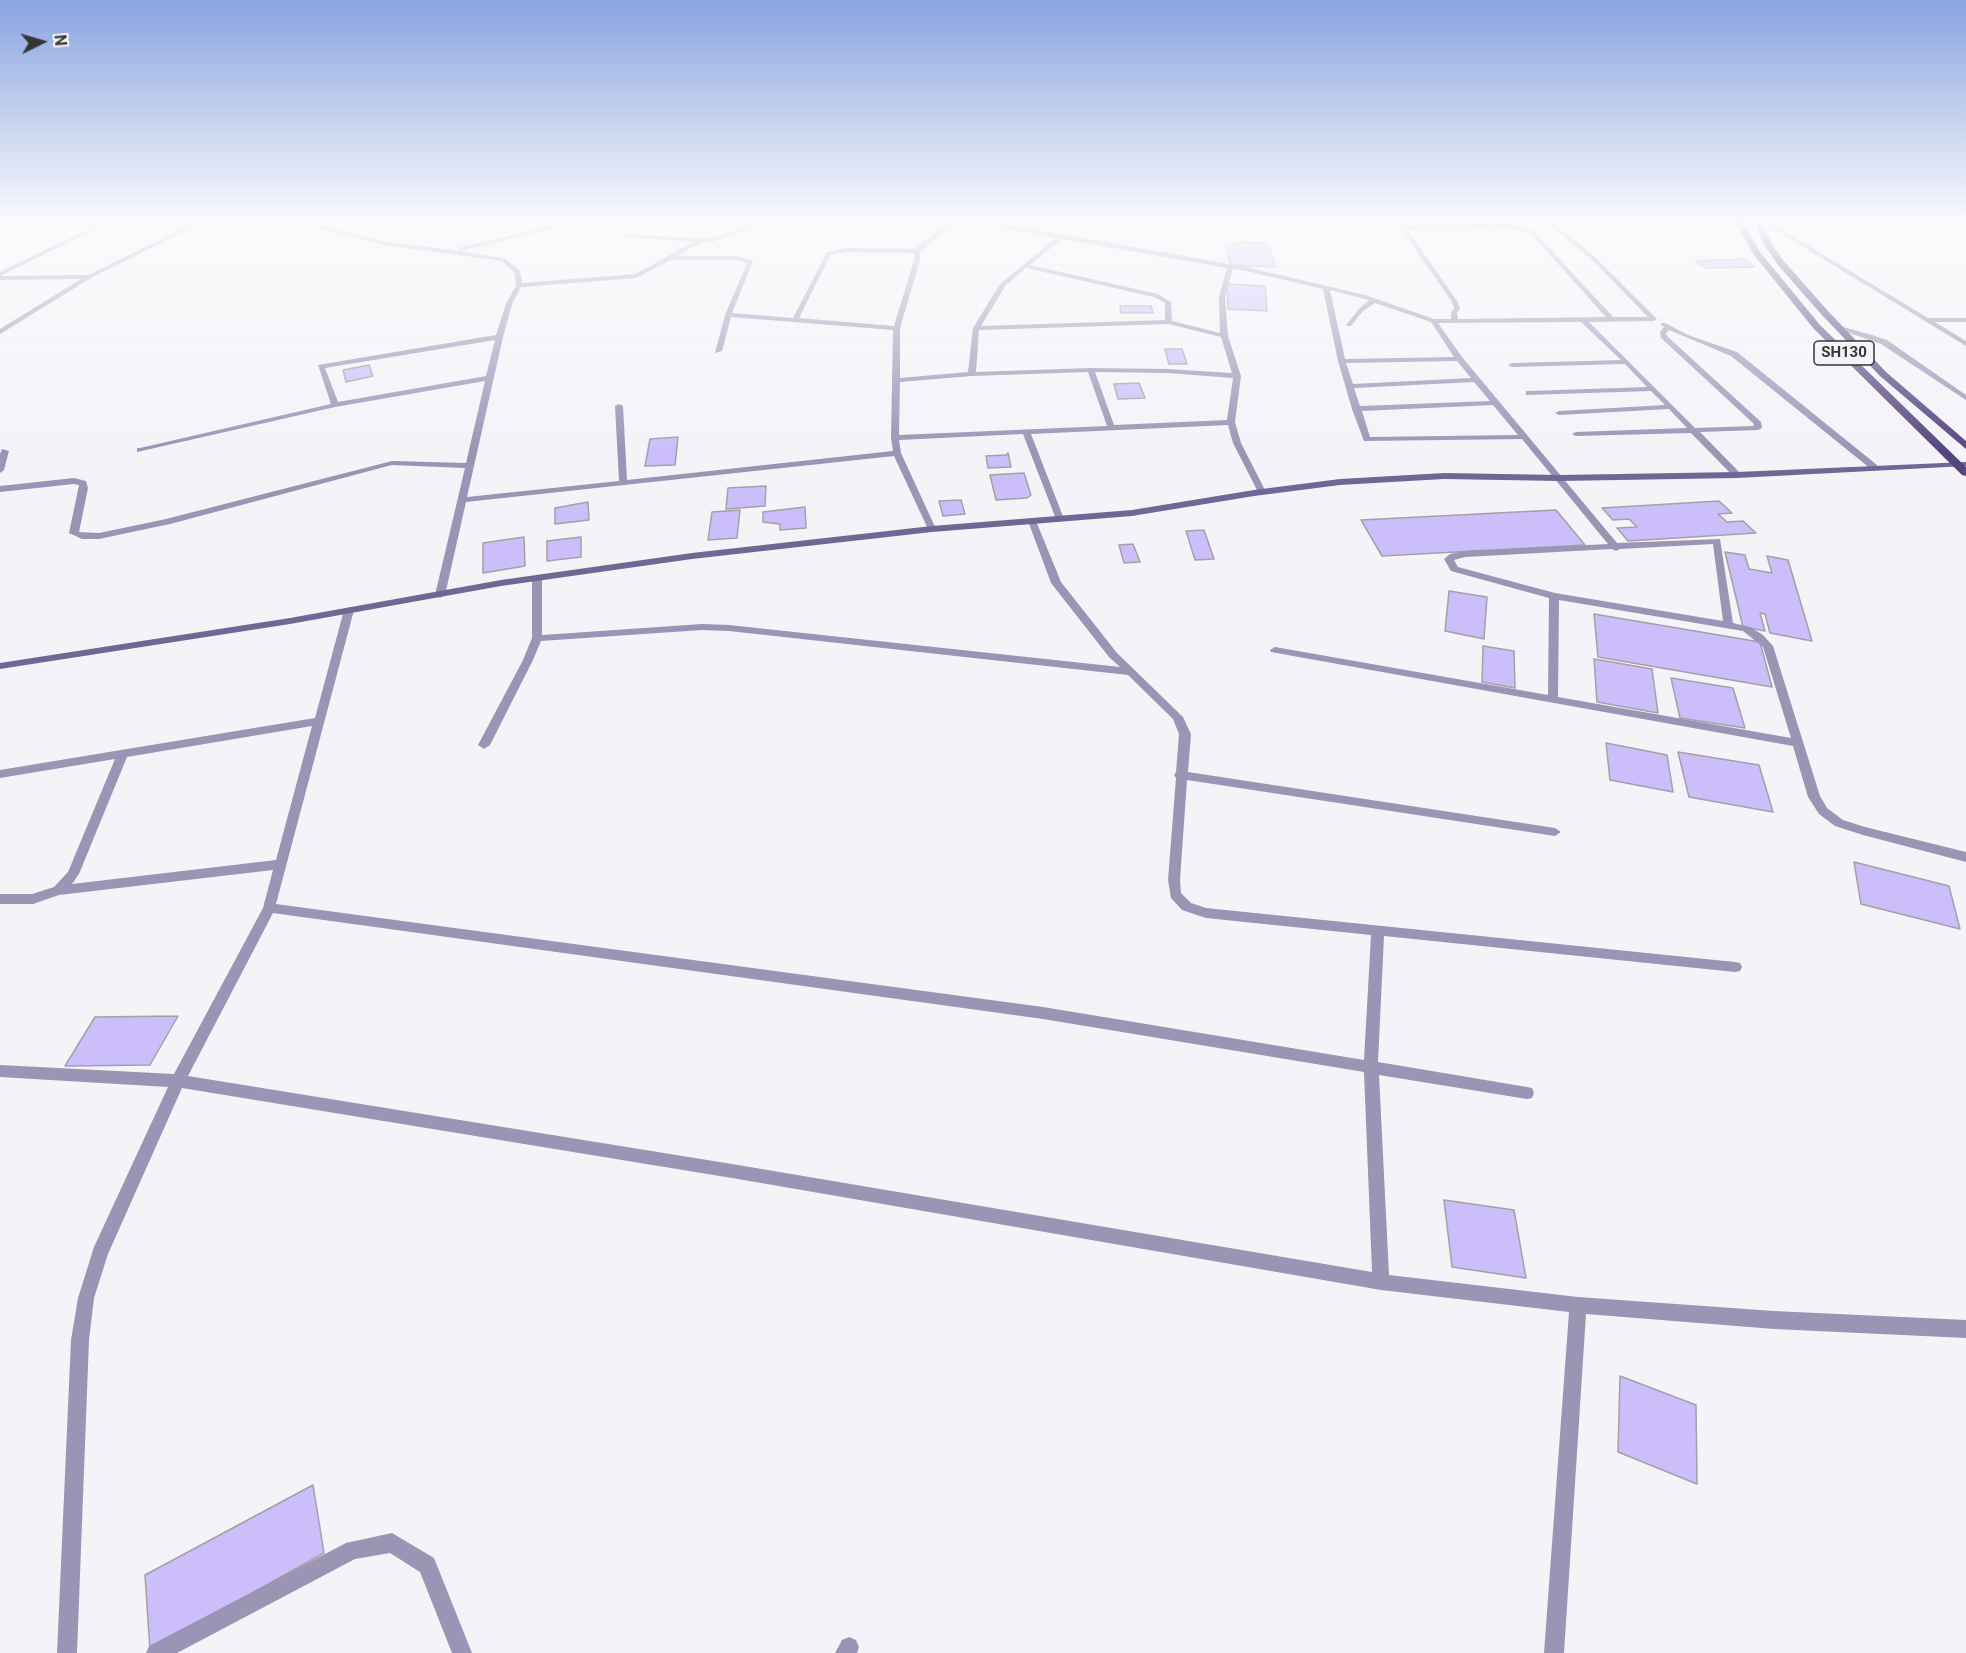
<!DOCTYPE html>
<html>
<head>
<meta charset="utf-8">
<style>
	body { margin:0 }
	#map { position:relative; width:1966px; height:1653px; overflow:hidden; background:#f4f3f8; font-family:Roboto,sans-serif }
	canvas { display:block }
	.north { position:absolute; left:12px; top:12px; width:60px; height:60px; -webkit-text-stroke:4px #f4f3f8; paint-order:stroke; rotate:85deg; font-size:16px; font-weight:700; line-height:24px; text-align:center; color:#363638 }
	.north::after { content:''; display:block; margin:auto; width:21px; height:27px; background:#363638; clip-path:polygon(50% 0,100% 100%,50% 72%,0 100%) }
</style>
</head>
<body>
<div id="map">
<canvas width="1966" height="1653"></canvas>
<div class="north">N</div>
</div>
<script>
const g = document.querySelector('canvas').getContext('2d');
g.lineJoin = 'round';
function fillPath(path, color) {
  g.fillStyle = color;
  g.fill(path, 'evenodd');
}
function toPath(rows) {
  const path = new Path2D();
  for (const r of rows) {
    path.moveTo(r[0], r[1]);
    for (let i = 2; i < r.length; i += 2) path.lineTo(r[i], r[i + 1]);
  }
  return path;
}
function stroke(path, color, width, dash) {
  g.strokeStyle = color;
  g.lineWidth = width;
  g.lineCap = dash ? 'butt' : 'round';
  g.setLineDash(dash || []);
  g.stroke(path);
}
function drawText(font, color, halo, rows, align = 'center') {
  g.font = font + ' Roboto,sans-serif';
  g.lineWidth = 4.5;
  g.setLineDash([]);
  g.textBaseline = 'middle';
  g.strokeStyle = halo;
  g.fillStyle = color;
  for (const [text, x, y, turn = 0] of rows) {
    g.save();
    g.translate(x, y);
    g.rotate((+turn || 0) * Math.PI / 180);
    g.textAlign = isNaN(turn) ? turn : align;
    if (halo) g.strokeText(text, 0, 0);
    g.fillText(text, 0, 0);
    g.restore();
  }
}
const building = toPath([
	[1236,242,1266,243,1269,246,1275,267,1230,265,1226,246,1232,247,1232,244,1236,245,1236,242],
	[1745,259,1755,267,1705,268,1695,261,1745,259],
	[1227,284,1265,286,1267,311,1228,309,1227,284],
	[1120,306,1151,306,1153,313,1121,313,1120,306],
	[1165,349,1182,349,1187,364,1169,364,1165,349],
	[369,365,373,376,346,382,343,370,369,365],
	[1139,383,1145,398,1118,399,1114,384,1139,383],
	[678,437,675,465,645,466,650,439,678,437],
	[1008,453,1011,467,988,468,986,456,1006,455,1008,453],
	[1024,473,1031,495,1027,498,996,500,990,475,1024,473],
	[766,486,765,506,726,509,728,488,766,486],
	[961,500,965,514,943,516,939,501,961,500],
	[1719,501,1732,513,1718,514,1727,522,1743,521,1756,533,1628,541,1617,528,1637,527,1629,519,1613,520,1602,508,1719,501],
	[588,502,589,520,555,524,555,508,588,502],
	[805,507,806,528,780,530,780,524,763,522,763,512,805,507],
	[740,510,737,538,708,540,712,512,740,510],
	[1556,510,1585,545,1382,556,1361,520,1556,510],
	[1204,530,1214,559,1195,560,1186,531,1204,530],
	[524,537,525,566,483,573,483,543,524,537],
	[581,537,581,557,547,561,547,541,581,537],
	[1133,544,1140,562,1124,563,1119,545,1133,544],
	[1725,552,1745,555,1749,569,1772,573,1767,556,1788,560,1812,641,1770,633,1765,614,1760,613,1765,631,1743,627,1725,552],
	[1449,591,1487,597,1484,639,1445,631,1449,591],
	[1594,614,1760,642,1772,687,1598,657,1594,614],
	[1483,646,1514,651,1515,688,1482,682,1483,646],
	[1594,659,1652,669,1658,713,1597,702,1594,659],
	[1671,678,1733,688,1745,728,1680,718,1671,678],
	[1606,743,1667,755,1673,792,1610,780,1606,743],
	[1678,752,1759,765,1773,812,1689,797,1678,752],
	[1854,862,1949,886,1960,929,1861,904,1854,862],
	[178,1016,150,1065,65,1066,95,1017,178,1016],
	[1444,1200,1514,1210,1526,1278,1452,1267,1444,1200],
	[1620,1376,1696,1405,1697,1484,1618,1452,1620,1376],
	[313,1485,324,1553,150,1650,145,1575,313,1485]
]);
fillPath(building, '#ccbefb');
stroke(building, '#a2a1a5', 1.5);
fillPath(toPath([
	[107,220,114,220,0,276,0,272,107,220],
	[200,220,207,220,91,278,0,334,0,329,81,279,0,280,0,276,88,275,200,220],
	[288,220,297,220,383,241,459,251,458,248,577,220,587,220,460,251,506,259,520,271,522,283,635,274,694,242,625,237,623,234,710,239,762,220,770,220,713,242,702,242,677,256,737,256,753,261,732,313,793,318,827,252,846,248,915,249,951,220,957,220,920,252,920,260,900,328,900,378,968,372,973,328,1000,284,1056,238,960,220,972,220,1062,234,1246,267,1365,295,1434,319,1451,319,1451,312,1454,309,1452,302,1395,220,1401,220,1405,225,1511,224,1533,230,1613,317,1648,317,1590,258,1549,225,1547,221,1559,220,1554,223,1594,256,1657,319,1654,321,1589,322,1695,428,1754,426,1753,423,1661,338,1660,332,1664,327,1661,325,1661,323,1665,323,1688,335,1737,352,1877,465,1877,469,1871,469,1731,356,1669,330,1666,333,1667,336,1761,422,1762,428,1758,430,1700,432,1740,473,1740,477,1734,477,1691,433,1576,436,1572,434,1576,432,1687,428,1669,409,1559,415,1555,413,1559,411,1665,405,1651,391,1526,395,1526,391,1529,391,1647,387,1625,364,1512,367,1508,365,1512,363,1621,360,1581,322,1438,323,1462,357,1617,543,1720,539,1733,623,1750,627,1763,635,1773,646,1820,796,1827,808,1843,820,1865,827,1966,852,1966,862,1863,835,1835,826,1819,814,1808,797,1793,746,1271,652,1270,650,1275,647,1548,695,1549,598,1451,571,1444,559,1450,554,1465,551,1608,544,1522,439,1364,441,1352,409,1338,361,1323,289,1246,271,1233,269,1225,297,1228,336,1241,376,1235,422,1241,443,1266,492,1262,495,1258,492,1233,443,1228,425,1031,434,1064,519,1060,522,1056,519,1023,434,899,440,901,453,936,529,935,531,929,531,928,529,894,456,466,502,445,595,440,598,435,595,465,468,392,465,170,524,99,539,82,539,69,533,79,485,74,484,0,492,0,486,74,478,86,481,88,488,79,532,99,533,166,519,392,461,466,463,485,381,335,407,137,452,137,448,140,448,331,404,318,365,496,335,506,304,516,285,514,272,502,261,383,245,288,220],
	[1511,228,1529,232,1606,317,1458,319,1457,312,1460,309,1458,302,1407,229,1511,228],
	[1062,239,1227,268,1219,297,1220,333,1172,321,1171,302,1158,294,1030,265,1062,239],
	[846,252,914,253,914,260,894,326,799,318,831,254,846,252],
	[671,260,737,260,747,263,725,315,715,353,722,351,731,317,893,330,891,438,893,451,627,480,623,406,619,404,615,406,619,481,467,497,503,337,512,304,521,287,636,278,671,260],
	[1026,268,1154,297,1165,303,1165,320,981,326,1006,285,1026,268],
	[1330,290,1369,300,1359,309,1346,325,1347,326,1351,326,1363,311,1375,303,1431,322,1454,357,1345,359,1330,290],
	[1169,324,1221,337,1232,373,1168,369,1091,368,976,372,979,330,1169,324],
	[495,340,486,376,338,402,325,368,495,340],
	[1457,361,1471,378,1353,384,1346,363,1457,361],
	[1088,372,1107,426,899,435,900,382,972,376,1088,372],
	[1095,372,1168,373,1233,378,1227,420,1114,425,1095,372],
	[1474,382,1490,401,1360,406,1354,388,1474,382],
	[1493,405,1518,435,1370,437,1362,411,1493,405],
	[1713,544,1723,621,1555,593,1458,567,1454,560,1465,557,1612,549,1616,551,1620,549,1713,544],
	[1559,600,1743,631,1763,647,1791,738,1558,697,1559,600],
	[1759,220,1766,220,1928,318,1966,318,1966,322,1935,322,1966,341,1966,346,1759,220],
	[1840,326,1872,335,1887,340,1966,395,1966,400,1881,344,1838,329,1837,328,1840,326],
	[2,449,9,451,4,470,0,473,0,454,2,449],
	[1032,518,1036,521,1061,582,1117,653,1183,717,1191,734,1188,772,1555,828,1561,832,1555,836,1187,780,1180,880,1181,893,1191,903,1206,908,1735,962,1740,963,1742,967,1740,971,1735,972,1384,936,1378,1062,1527,1087,1532,1088,1534,1093,1532,1098,1527,1099,1379,1075,1389,1275,1578,1297,1774,1311,1966,1320,1966,1338,1774,1329,1586,1314,1564,1653,1544,1653,1569,1312,1381,1290,738,1179,182,1088,108,1254,94,1298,89,1340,77,1653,57,1653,71,1340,78,1298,94,1247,168,1087,0,1077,0,1065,174,1074,263,908,273,870,59,895,33,904,0,904,0,894,32,894,54,887,68,872,115,759,0,778,0,770,315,718,344,610,349,607,354,610,276,904,1043,1007,1364,1060,1371,935,1206,918,1182,910,1171,898,1168,880,1176,778,1174,775,1176,772,1179,734,1173,719,1128,675,729,631,702,630,541,641,533,660,490,745,484,749,478,745,523,660,532,638,532,578,537,575,542,578,542,635,702,624,729,625,1120,667,1109,657,1051,583,1028,521,1032,518],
	[312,726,276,860,72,884,79,874,127,757,312,726],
	[273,913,1043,1019,1364,1072,1372,1272,738,1165,188,1076,273,913],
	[392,1533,434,1558,472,1653,452,1653,420,1572,390,1553,355,1559,177,1653,146,1653,149,1646,346,1543,392,1533],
	[849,1637,856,1640,859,1647,857,1653,835,1653,842,1640,849,1637]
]), '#9b94b5');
fillPath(toPath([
	[1966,462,1966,466,1737,478,1560,481,1444,479,1340,485,1254,496,1132,516,932,532,692,559,501,586,290,624,0,669,0,663,290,618,501,580,692,553,932,526,1132,510,1254,490,1340,479,1444,473,1560,475,1737,472,1966,462]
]), '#726695');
fillPath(toPath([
	[1734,220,1742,220,1760,252,1820,325,1966,467,1966,476,1962,475,1814,329,1754,255,1734,220],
	[1754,220,1762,220,1771,243,1783,260,1827,310,1886,372,1966,441,1966,449,1880,376,1821,314,1777,264,1763,243,1754,220]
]), '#55457e');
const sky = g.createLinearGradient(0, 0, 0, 451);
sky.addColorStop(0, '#8aa4e1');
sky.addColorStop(0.49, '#fafafc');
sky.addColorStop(1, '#fafafc00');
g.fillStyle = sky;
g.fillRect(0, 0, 1966, 451);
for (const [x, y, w] of [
	[1844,353,60]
]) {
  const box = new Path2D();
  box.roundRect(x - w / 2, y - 12, w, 24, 4.5);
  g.fillStyle = '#f4f3f8';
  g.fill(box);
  stroke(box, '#363638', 1.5);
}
drawText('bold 15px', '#363638', null, [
	["SH130",1844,353]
]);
</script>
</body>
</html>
